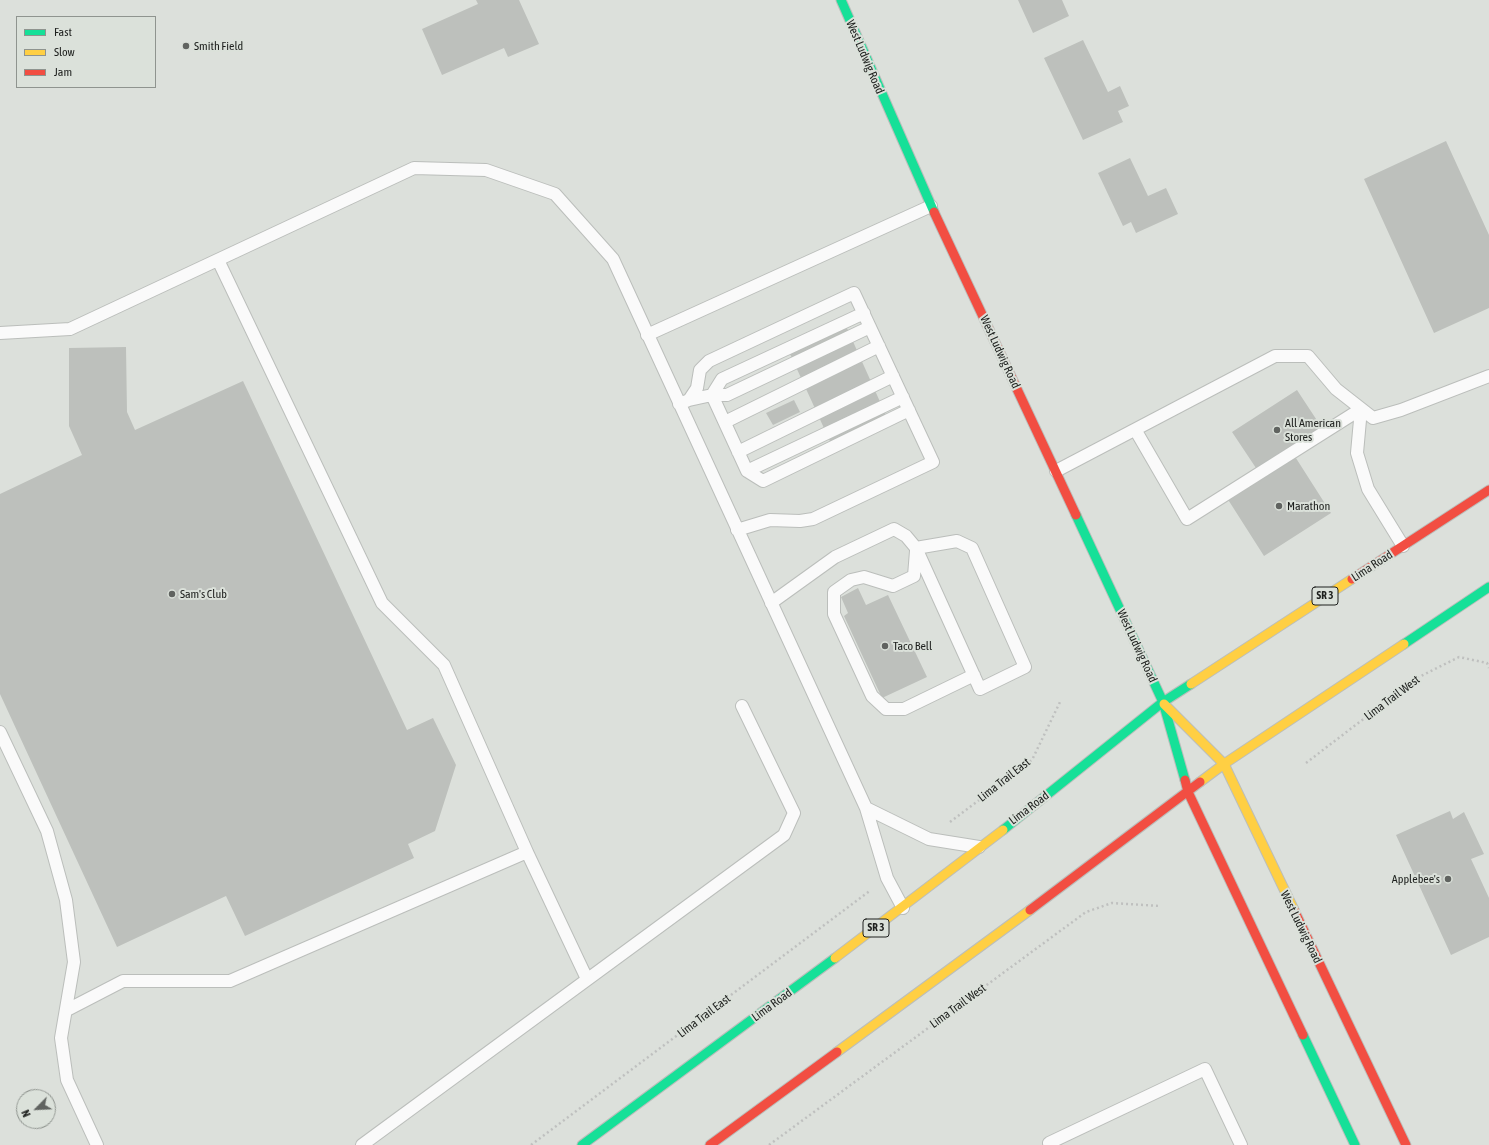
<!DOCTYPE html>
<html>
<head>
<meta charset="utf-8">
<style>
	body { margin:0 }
	#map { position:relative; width:1489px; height:1145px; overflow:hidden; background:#dce0db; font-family:"Asap Condensed",sans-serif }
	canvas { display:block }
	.legend { position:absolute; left:16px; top:16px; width:140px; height:72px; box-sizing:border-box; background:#dbe1da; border:1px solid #8f948f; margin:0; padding:5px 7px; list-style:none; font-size:12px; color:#1e201e }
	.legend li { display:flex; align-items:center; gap:8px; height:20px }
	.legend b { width:20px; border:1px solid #8f948f }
	.north { position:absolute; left:16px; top:1089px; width:40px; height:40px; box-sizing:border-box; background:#dbe1da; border:1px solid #8f948f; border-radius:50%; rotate:246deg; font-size:11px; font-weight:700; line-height:16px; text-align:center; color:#1e201e }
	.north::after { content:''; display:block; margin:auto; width:14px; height:18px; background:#606360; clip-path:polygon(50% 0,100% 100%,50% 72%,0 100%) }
</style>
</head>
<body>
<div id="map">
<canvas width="1489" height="1145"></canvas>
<ul class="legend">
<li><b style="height:5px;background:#16e098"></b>Fast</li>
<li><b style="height:5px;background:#ffcf43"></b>Slow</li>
<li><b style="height:5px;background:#f24e42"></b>Jam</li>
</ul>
<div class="north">N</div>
</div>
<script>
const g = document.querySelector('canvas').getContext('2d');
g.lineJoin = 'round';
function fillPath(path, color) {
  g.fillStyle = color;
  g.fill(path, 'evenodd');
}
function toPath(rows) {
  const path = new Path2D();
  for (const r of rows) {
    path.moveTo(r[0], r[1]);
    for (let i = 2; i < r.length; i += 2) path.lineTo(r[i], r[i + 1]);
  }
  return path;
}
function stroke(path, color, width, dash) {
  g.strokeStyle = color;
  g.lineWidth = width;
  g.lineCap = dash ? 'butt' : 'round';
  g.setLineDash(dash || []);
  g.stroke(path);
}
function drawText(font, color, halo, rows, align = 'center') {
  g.font = font + ' "Asap Condensed",sans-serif';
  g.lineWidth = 4;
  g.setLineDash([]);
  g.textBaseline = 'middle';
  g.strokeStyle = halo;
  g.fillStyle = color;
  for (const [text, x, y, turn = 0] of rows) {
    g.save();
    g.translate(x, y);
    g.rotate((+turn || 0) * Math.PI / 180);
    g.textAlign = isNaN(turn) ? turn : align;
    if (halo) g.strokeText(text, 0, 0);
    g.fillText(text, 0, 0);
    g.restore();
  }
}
fillPath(toPath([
	[476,0,519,0,539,44,508,57,504,48,442,75,422,29,478,4],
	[1018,0,1062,0,1069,16,1033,33],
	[1083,40,1108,92,1120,86,1129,106,1118,111,1123,122,1083,140,1044,58],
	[1446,141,1489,235,1489,308,1434,333,1364,179],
	[1130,158,1148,196,1166,188,1178,214,1136,233,1131,222,1123,226,1098,173],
	[842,317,890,424,834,450,785,343],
	[126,347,127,412,135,430,243,381,407,730,433,718,456,765,435,831,408,844,414,858,245,936,226,896,117,947,0,694,0,494,82,455,69,426,69,348],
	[1297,390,1322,428,1258,471,1232,432],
	[794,400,800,412,773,425,766,413],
	[1294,455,1331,513,1264,556,1227,498],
	[858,588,866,605,888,595,927,677,882,698,844,616,848,613,841,597],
	[1450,811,1453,819,1464,812,1484,854,1471,859,1489,898,1489,937,1451,955,1396,835]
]), '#bdc0bc');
const lane = toPath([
	[0,333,70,329,414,168,486,170,555,194,613,259,866,808,887,878,903,908],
	[647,335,931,206],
	[712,395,722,379,864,313],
	[712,395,727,395,870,327],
	[689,400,712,395,747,471,763,481,909,410],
	[679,404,689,400,697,388,700,370,709,361,854,293,933,462,813,519,800,521,770,520,737,530],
	[1361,409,1357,453,1368,489,1403,546],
	[725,422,879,346],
	[1136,431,1187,519,1361,409],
	[738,452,893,376],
	[747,471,903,397],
	[1056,471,1275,356,1308,356,1336,389,1373,418,1401,410,1489,376],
	[916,551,914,576,893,586,864,577,851,580,834,592,834,614,872,696,886,709,904,709,974,675],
	[771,603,835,557,894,529,906,536,916,548,957,541,972,548,1025,667,980,689,916,548],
	[0,732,47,831,66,900,74,962,61,1038,67,1080,97,1145],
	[866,808,929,839,979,847],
	[527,852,587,979],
	[67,1010,123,981,230,981,527,852,444,665,382,603,218,260],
	[362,1145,784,835,794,813,742,706],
	[1050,1145,1049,1143,1205,1069,1241,1145]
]);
const fast = toPath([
	[841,0,934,212],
	[1076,515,1163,702,1185,780],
	[1404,644,1489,587],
	[1003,830,1163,702,1191,684],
	[1303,1035,1355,1145],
	[582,1145,835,958]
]);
const slow = toPath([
	[1191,684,1352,579],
	[1164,704,1224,764,1294,910],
	[1200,782,1224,764,1404,644],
	[835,958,1003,830],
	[837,1052,1030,910]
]);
const jam = toPath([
	[934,212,1076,515],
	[1352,579,1489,490],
	[1185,780,1188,792,1303,1035],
	[1030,910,1200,782],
	[1294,910,1406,1145],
	[710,1145,837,1052]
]);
stroke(lane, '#bbbebb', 14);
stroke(fast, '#bbbebb', 11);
stroke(slow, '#bbbebb', 11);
stroke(jam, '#bbbebb', 11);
stroke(toPath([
	[1306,763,1417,678,1459,657,1487,663,1489,668],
	[950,822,1032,760,1060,702],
	[531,1145,871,890],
	[769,1145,1086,912,1112,903,1160,906]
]), '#bfc0bf', 2.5, [2, 3]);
stroke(lane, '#fafafa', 12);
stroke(fast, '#16e098', 9);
stroke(slow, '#ffcf43', 9);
stroke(jam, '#f24e42', 9);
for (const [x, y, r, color] of [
	[186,46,4,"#606360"],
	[1277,430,4,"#606360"],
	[1279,506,4,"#606360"],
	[172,594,4,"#606360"],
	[885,646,4,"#606360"],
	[1448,879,4,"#606360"]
]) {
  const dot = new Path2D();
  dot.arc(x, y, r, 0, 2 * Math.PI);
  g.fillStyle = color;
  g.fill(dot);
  stroke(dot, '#dbe1da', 1.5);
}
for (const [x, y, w] of [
	[1325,596,26],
	[876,928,26]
]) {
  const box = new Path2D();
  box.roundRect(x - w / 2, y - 9, w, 18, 3);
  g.fillStyle = '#dbe1da';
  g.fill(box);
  stroke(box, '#1e201e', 1);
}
drawText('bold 11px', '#1e201e', null, [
	["SR 3",1325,596],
	["SR 3",876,928]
]);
drawText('12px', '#1e201e', '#dbe1da', [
	["Smith Field",194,46],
	["All American",1285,423],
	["Stores",1285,437],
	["Marathon",1287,506],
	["Sam's Club",180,594],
	["Taco Bell",893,646],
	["Applebee's",1440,879,"right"]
], 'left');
drawText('12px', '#1e201e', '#dbe1da', [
	["West Ludwig Road",865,57,67],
	["West Ludwig Road",1000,352,65],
	["Lima Road",1372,566,-33],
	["West Ludwig Road",1137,646,65],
	["Lima Trail West",1392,698,-37],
	["Lima Trail East",1004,780,-38],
	["Lima Road",1029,808,-37],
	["West Ludwig Road",1301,927,64],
	["Lima Road",772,1005,-36],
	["Lima Trail West",958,1006,-36],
	["Lima Trail East",704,1016,-37]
]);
</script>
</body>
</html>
